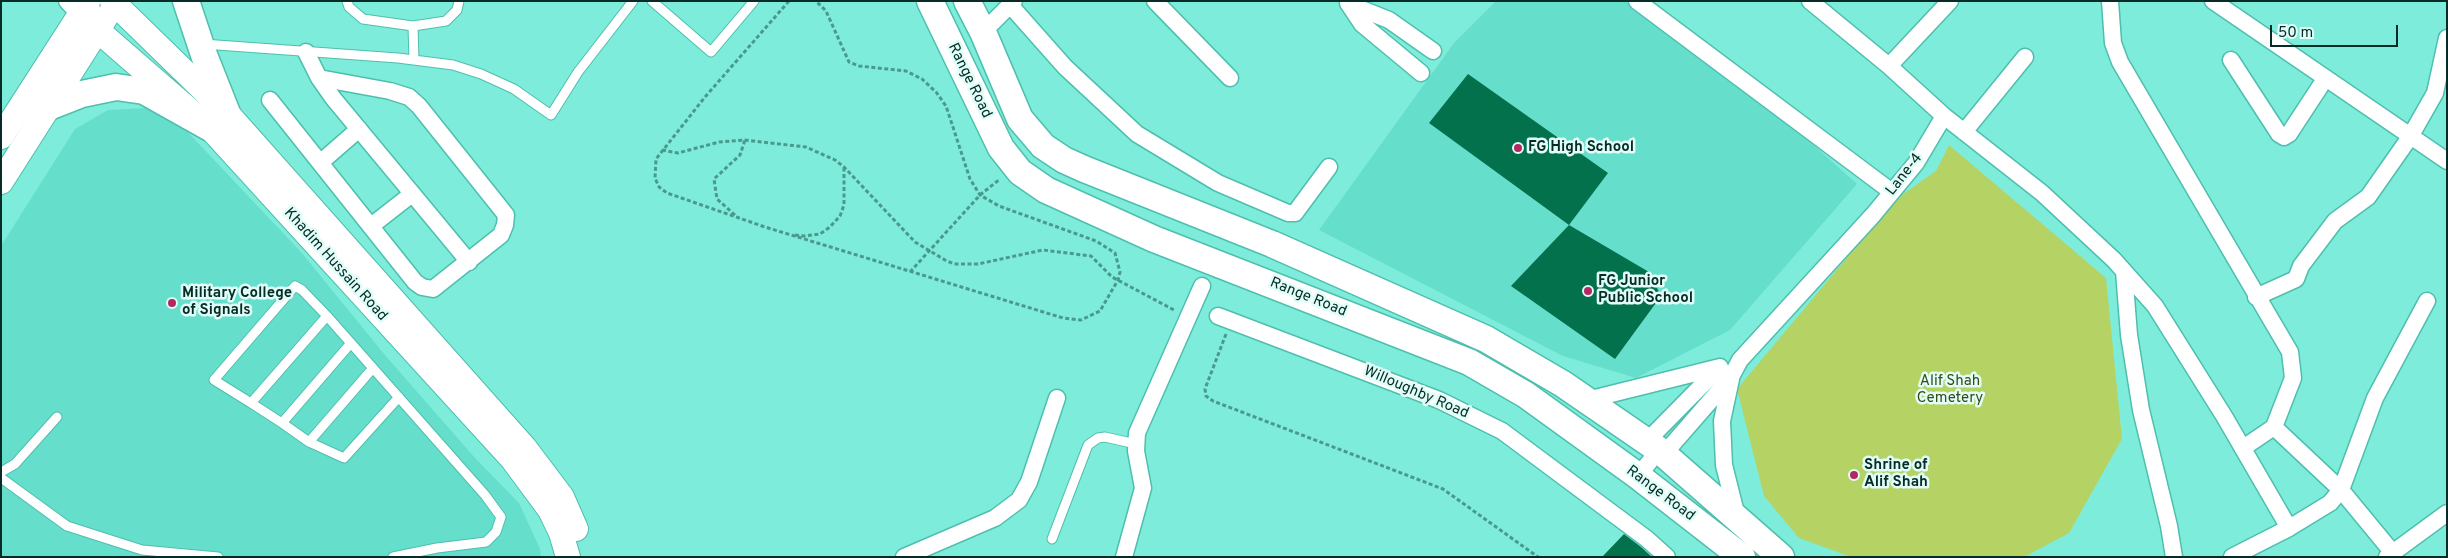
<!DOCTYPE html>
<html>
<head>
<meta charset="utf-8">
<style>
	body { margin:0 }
	#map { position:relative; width:2448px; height:558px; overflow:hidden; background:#7eecda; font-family:Overpass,sans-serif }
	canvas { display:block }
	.frame { position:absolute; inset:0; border:2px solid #072c27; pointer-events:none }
	.scale { position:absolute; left:2270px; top:25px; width:128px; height:22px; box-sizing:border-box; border:2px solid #072c27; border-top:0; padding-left:6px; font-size:15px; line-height:18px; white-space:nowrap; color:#072c27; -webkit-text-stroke:4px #e0fdf7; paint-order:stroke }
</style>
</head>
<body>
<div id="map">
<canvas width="2448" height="558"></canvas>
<div class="frame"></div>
<div class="scale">50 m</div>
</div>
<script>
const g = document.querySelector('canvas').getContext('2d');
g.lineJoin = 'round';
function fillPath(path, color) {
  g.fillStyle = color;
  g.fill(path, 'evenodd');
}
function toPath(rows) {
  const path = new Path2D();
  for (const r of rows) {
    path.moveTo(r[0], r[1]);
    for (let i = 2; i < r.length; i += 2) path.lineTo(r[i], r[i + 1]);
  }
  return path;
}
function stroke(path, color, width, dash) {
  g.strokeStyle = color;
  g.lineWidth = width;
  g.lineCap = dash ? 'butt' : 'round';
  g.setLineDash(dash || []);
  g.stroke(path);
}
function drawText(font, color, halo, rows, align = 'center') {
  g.font = font + ' Overpass,sans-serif';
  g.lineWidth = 5;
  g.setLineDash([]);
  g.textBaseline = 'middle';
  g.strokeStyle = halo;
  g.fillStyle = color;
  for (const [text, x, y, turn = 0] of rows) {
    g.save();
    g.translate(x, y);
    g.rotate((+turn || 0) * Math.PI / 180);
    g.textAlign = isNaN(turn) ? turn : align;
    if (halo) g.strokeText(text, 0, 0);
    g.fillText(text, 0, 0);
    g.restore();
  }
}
fillPath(toPath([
	[1496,1,1653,1,1857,184,1730,330,1636,378,1563,356,1319,230,1454,43],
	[148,108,180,124,301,252,384,354,475,458,519,503,540,549,541,557,1,557,1,246,75,129,108,110]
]), '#65decb');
fillPath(toPath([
	[1949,145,2106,278,2122,439,2069,533,2024,557,1851,557,1799,538,1764,496,1737,389,1896,199,1936,171]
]), '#b5d365');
fillPath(toPath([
	[1468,74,1608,173,1569,225,1429,123],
	[1569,225,1649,272,1661,296,1615,359,1511,286],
	[1624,534,1641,547,1652,557,1602,557]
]), '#03714c');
const lane = toPath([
	[347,1,349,7,363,19,413,26,446,21,457,10,459,1],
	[652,1,711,52,754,1],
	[413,26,414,60],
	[203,44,398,58,453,65,481,74,514,89,551,115,578,72,633,1],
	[327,316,251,403,214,380,295,286,302,290,327,316,485,495,501,517,496,532,486,542,437,548,393,557],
	[251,403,282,423,351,343],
	[282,423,309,442,373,368],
	[309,442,344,458,399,397],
	[1,472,15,464,57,417],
	[1,478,67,526,142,550,218,557],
	[1052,539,1088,445,1098,438,1105,437,1136,444]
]);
const street = toPath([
	[67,1,80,15],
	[1155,1,1230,78],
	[1637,1,1892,192],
	[2110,1,2113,43,2120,62,2290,352,2293,378,2274,427,2243,448],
	[2213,1,2447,161],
	[1348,3,1362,24,1421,73],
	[1349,4,1389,20,1433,51],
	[1010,5,1065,67,1137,134,1218,183,1288,213,1295,213,1329,167],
	[983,32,1014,1],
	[306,52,319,78,333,98,469,262],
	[2231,60,2279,134,2284,137,2289,134,2325,79],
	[1889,66,1950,1],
	[270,100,415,282,422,287,433,289,501,235,505,225,506,215,419,106,409,97,390,91,319,78],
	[1944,116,2042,193,2114,260,2155,306,2224,416,2289,528],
	[1964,132,2025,57],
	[321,162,359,129],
	[371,226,412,194],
	[2124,271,2129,335,2141,410,2169,526,2174,557],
	[2256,297,2296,279,2301,266,2335,221,2368,197,2410,137,2435,93,2447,38],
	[1218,316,1439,400,1502,431,1647,539,1667,557],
	[1731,379,1722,421,1724,465,1737,517],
	[1587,400,1720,367],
	[2274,427,2341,490,2393,553],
	[1647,441,1719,368],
	[1664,454,1731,377,1740,360,1873,215,1916,163,1944,116,1889,66,1810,1],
	[1638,476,1659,450],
	[904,557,995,518,1019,500,1029,482,1057,398],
	[1124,557,1143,488,1136,451,1137,433,1202,286],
	[2232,557,2289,528,2330,503,2341,490,2375,398,2427,301],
	[2387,557,2447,513]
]);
const secondary = toPath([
	[112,1,227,113,525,448,562,497,576,529],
	[80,15,210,128,513,460,550,510,561,533,568,557],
	[1,137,88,2],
	[1,182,106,17]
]);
const primary = toPath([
	[186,1,204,55,227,113],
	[930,1,1001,148,1020,172,1046,190,1154,239,1469,362,1526,395,1638,476,1742,557],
	[967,1,983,32,1020,119,1043,146,1064,160,1084,169,1272,244,1486,339,1563,384,1659,450,1781,557],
	[49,107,82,94,116,87,144,91,210,128]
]);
stroke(lane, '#4ebfae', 11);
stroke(street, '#4ebfae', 19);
stroke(secondary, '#4ebfae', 26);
stroke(primary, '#4ebfae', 29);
stroke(toPath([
	[789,1,705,97,656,159,655,178,659,187,667,193,765,227,1063,318,1081,320,1100,311,1118,280,1120,272,1115,253,1096,241,999,206,980,195,970,179,946,106,936,92,922,79,906,71,859,66,849,62,826,11,816,1],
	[662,150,678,153,719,142,745,140,806,147,835,160,844,167,915,242,945,260,954,264,978,264,1043,250,1091,256,1112,277,1174,310],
	[735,215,717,199,714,179,740,155,745,140],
	[795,235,804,236,820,234,830,227,840,216,844,205,844,168],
	[910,272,980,195,1000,179],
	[1226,334,1205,389,1206,396,1213,401,1443,489,1538,557]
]), '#4a998d', 3, [4, 2.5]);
stroke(lane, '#fff', 9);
stroke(street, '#fff', 16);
stroke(secondary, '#fff', 24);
stroke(primary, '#fff', 26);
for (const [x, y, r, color] of [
	[1518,148,5,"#b42760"],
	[1588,291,5,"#b42760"],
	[172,303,5,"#b42760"],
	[1854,475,5,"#b42760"]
]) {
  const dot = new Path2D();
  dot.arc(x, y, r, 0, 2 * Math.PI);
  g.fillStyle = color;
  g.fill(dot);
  stroke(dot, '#e0fdf7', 2);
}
drawText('15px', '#072c27', '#e0fdf7', [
	["Range Road",969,81,64],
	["Lane-4",1905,175,-52],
	["Khadim Hussain Road",335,265,48],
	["Range Road",1308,298,22],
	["Willoughby Road",1416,393,23],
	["Range Road",1660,494,37]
]);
drawText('bold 15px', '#072c27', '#e0fdf7', [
	["FG High School",1528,148],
	["FG Junior",1598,282],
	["Public School",1598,299],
	["Military College",182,294],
	["of Signals",182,311],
	["Shrine of",1864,466],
	["Alif Shah",1864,483]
], 'left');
drawText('15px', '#3b4817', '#e0fdf7', [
	["Alif Shah",1950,382],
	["Cemetery",1950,399]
]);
</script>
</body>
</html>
